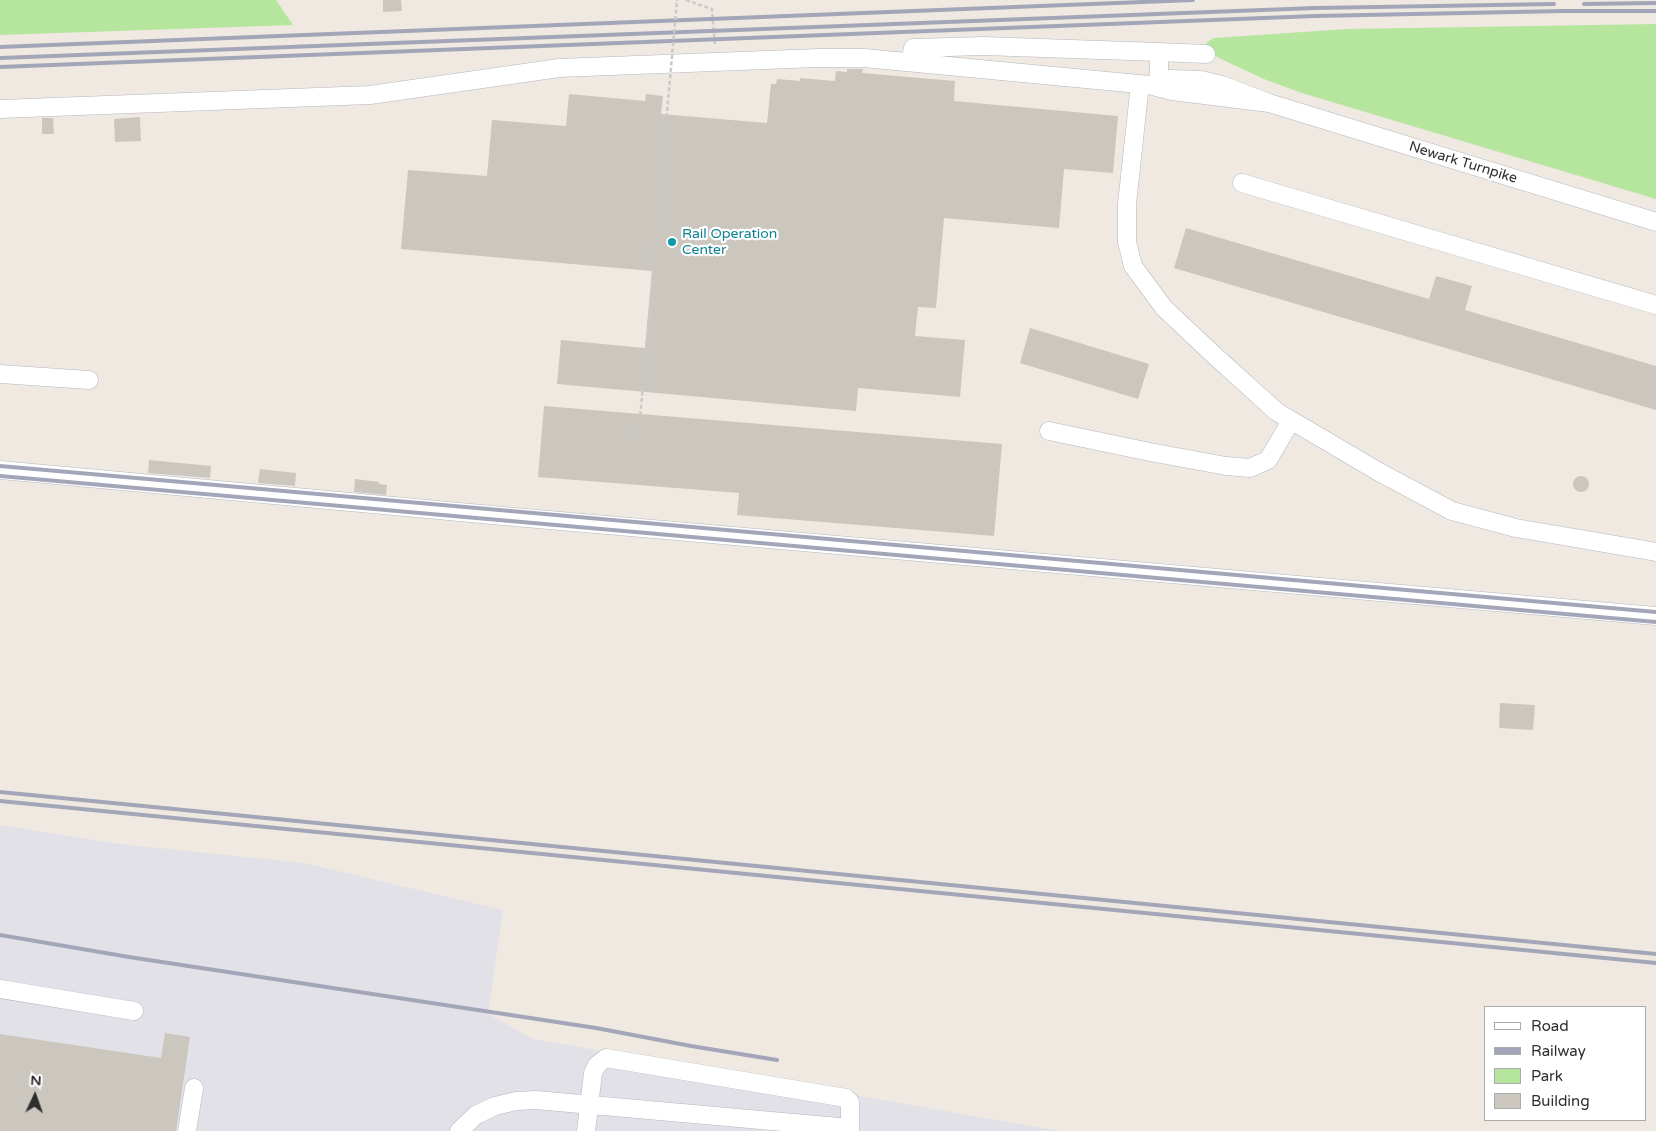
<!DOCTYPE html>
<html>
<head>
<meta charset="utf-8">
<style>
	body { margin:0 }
	#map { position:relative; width:1656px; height:1131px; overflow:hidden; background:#efe9e1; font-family:"Varela Round",sans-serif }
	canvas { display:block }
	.legend { position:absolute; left:1484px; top:1006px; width:162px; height:115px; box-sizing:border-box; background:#fff; border:1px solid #ababab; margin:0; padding:6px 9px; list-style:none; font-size:15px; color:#2e2e2e }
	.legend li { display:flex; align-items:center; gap:10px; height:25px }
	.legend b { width:25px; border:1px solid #ababab }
	.north { position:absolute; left:10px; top:1071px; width:50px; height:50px; -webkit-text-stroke:4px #fff; paint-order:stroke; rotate:3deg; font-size:14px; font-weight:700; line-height:20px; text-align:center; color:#2e2e2e }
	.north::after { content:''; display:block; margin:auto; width:18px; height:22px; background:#2e2e2e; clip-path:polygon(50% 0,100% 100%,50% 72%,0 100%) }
</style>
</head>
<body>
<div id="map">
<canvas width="1656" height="1131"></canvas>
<ul class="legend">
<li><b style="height:6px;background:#fff"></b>Road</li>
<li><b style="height:6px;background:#a3a6b8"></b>Railway</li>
<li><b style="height:14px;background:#b6e59e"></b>Park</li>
<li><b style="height:14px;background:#cbc7bf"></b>Building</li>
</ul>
<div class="north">N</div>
</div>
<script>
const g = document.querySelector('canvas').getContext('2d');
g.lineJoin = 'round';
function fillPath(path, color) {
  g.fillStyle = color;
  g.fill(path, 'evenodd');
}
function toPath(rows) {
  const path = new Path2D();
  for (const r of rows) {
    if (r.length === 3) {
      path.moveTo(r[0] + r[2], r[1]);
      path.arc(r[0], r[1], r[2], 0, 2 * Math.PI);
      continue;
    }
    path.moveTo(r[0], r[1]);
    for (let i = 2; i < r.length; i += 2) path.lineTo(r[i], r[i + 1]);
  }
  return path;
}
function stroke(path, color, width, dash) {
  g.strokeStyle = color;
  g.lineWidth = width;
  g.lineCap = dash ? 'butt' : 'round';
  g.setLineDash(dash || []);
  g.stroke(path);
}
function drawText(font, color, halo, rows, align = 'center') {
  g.font = font + ' "Varela Round",sans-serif';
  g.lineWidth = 4.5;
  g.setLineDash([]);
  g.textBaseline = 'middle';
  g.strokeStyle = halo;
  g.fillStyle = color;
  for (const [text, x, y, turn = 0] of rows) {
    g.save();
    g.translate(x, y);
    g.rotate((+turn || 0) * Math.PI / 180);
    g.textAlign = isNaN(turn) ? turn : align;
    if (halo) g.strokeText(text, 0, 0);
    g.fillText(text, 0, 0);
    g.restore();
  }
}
fillPath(toPath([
	[0,825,120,844,304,863,503,910,488,1014,533,1039,1060,1131,0,1131]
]), '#e3e1e8');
fillPath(toPath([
	[0,0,276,0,293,25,0,35],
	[1656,24,1656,199,1302,93,1264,79,1221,59,1212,54,1206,46,1207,42,1214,38,1347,29]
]), '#b6e59e');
fillPath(toPath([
	[383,0,401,0,402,11,383,12],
	[847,69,863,69,862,73,955,81,954,101,1118,116,1113,173,1064,169,1059,228,944,218,936,308,918,307,915,336,965,340,960,397,858,388,856,411,557,384,561,340,645,348,652,271,401,249,408,170,487,176,492,120,566,126,569,94,645,101,646,94,663,96,661,114,767,123,771,84,776,84,777,79,800,81,800,78,835,81,836,71,847,72],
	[140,117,141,141,115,142,114,119],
	[42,118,53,118,54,134,42,134],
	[1186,228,1429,299,1436,276,1472,286,1465,310,1656,366,1656,410,1174,268],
	[1030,328,1149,364,1138,399,1020,363],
	[544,406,1002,444,994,536,737,515,739,493,538,477],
	[149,460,211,466,210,478,148,473],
	[260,469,296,473,295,486,258,483],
	[1581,484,8],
	[355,479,379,482,379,484,387,485,386,495,354,492],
	[1500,703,1535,705,1533,730,1499,728],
	[165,1033,190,1037,176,1131,0,1131,0,1034,161,1058]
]), '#cbc7bf');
const minor = toPath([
	[1159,52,1206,54],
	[910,62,913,48,984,46,1159,52,1159,81],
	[1140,84,1127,204,1127,242,1133,266,1164,308,1215,356,1277,412,1379,472,1452,511,1516,528,1656,552],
	[1269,103,1172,91,1149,85,1170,79,1201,80,1222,85,1269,103,1656,222],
	[0,109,370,95,559,68,818,58,864,58,1149,85],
	[1242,183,1656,305],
	[0,374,89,380],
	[1049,431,1150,452,1226,466,1250,468,1268,460,1291,421],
	[0,470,503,516,1656,616],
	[0,989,134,1011],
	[187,1131,194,1088],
	[459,1131,476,1115,495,1106,516,1101,536,1100,850,1128],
	[586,1131,593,1073,597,1065,606,1058,846,1098,850,1102,850,1131]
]);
stroke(minor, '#b4b7c1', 19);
stroke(toPath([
	[686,0,712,9,715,46]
]), '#c9c9c9', 2.5, [4, 2.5]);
stroke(minor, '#fff', 18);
stroke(toPath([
	[1584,4,1656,3],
	[0,47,1193,0],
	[0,58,1315,8,1554,4],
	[0,67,1315,16,1563,11,1656,11],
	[0,466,1656,612],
	[0,476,1656,622],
	[0,792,1656,954],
	[0,801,1656,963],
	[0,935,129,957,596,1028,691,1046,777,1060]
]), '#a3a6b8', 4);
stroke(toPath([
	[638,441,677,0]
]), '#c9c9c9', 2.5, [4, 2.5]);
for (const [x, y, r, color] of [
	[672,242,5,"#0f9aa8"]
]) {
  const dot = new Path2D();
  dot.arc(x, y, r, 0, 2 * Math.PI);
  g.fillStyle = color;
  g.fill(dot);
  stroke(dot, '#fff', 2);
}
drawText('14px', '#2e2e2e', '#fff', [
	["Newark Turnpike",1463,163,17]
]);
drawText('14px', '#0d838f', '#fff', [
	["Rail Operation",682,234],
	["Center",682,250]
], 'left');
</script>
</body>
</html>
